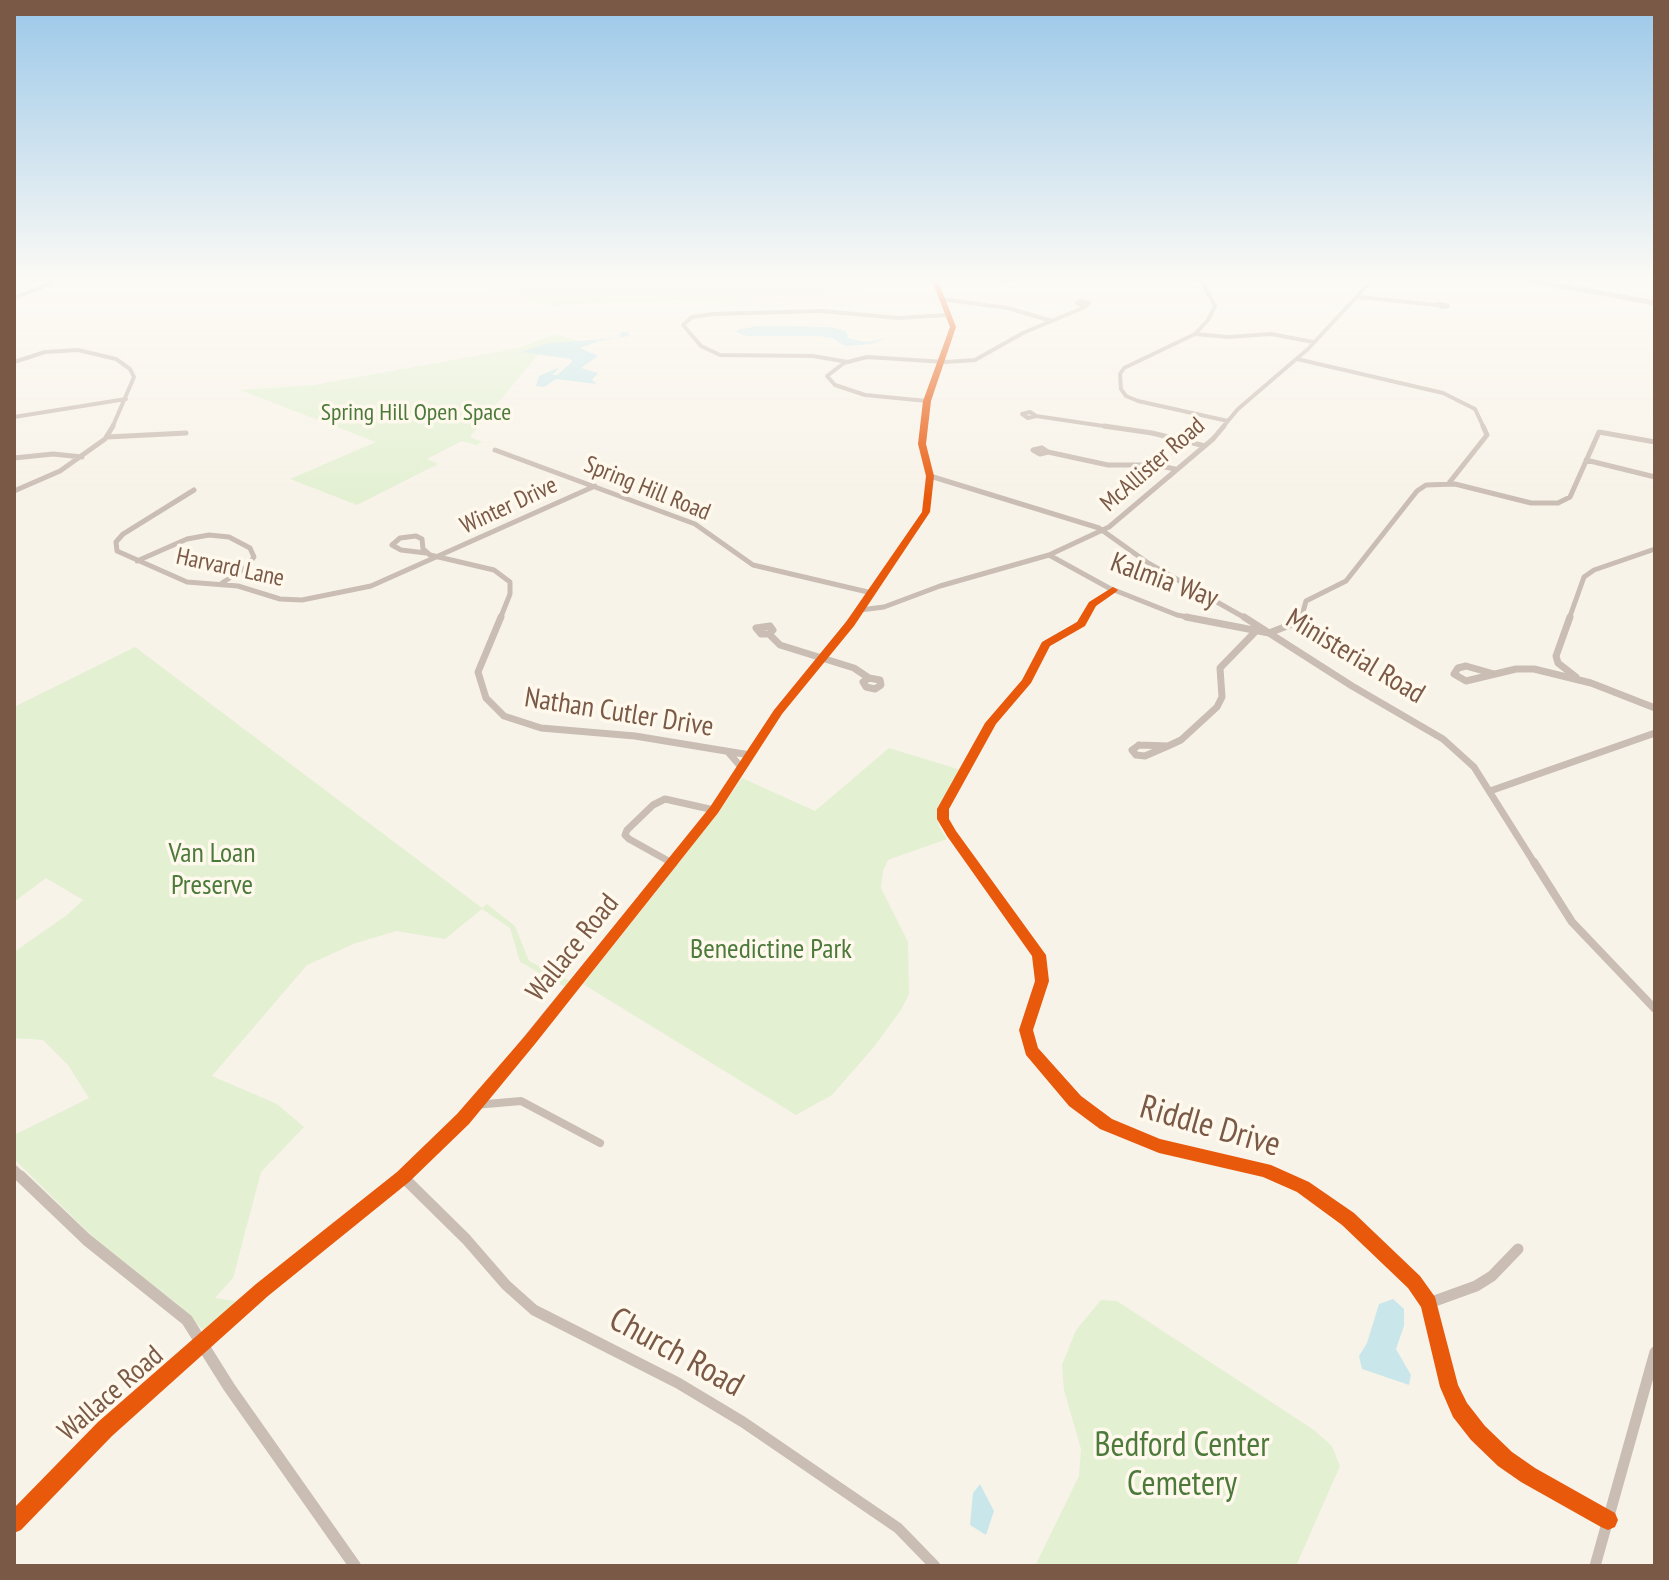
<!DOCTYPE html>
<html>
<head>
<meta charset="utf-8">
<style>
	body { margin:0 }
	#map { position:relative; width:1669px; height:1580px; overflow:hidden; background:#f8f3e9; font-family:"PT Sans Narrow",sans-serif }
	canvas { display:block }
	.frame { position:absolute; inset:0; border:16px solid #7a5946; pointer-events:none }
</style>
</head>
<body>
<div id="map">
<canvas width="1669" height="1580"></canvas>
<div class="frame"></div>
</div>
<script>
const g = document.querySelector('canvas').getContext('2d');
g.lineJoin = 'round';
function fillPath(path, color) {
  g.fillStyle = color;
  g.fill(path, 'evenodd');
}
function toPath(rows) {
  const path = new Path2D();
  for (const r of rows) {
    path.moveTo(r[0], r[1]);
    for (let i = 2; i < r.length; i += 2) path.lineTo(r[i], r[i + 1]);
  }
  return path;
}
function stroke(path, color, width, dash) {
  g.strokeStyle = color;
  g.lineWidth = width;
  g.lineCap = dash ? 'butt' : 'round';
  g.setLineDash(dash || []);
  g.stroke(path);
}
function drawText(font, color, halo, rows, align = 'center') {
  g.font = font + ' "PT Sans Narrow",sans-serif';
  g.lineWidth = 7;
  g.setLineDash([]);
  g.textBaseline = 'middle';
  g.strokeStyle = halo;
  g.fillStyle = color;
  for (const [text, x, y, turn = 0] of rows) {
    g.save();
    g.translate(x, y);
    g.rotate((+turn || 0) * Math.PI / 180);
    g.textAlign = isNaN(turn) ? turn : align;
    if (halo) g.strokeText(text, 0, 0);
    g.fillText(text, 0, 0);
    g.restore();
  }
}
fillPath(toPath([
	[451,278,879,278,861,289,844,294,554,305],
	[556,334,590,345,564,352,539,353,470,437,482,442,476,445,462,441,427,459,438,464,357,505,290,479,376,442,240,390,314,385,519,348],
	[135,647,482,908,487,904,515,926,529,961,570,981,565,987,520,962,510,928,482,909,445,939,396,931,356,943,307,965,212,1076,277,1104,304,1127,261,1172,233,1278,215,1298,243,1302,206,1333,176,1303,104,1248,14,1159,14,1135,89,1098,68,1065,43,1040,14,1038,14,952,67,915,83,900,46,878,14,902,14,707],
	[889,748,961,770,937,812,939,827,947,839,888,860,883,871,881,888,908,942,909,994,901,1010,873,1048,832,1095,796,1115,583,984,718,813,742,778,815,811],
	[1101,1300,1117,1301,1314,1430,1332,1446,1340,1466,1296,1566,1035,1566,1079,1476,1081,1449,1064,1390,1062,1365,1076,1330]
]), '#e3f0d2');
fillPath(toPath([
	[760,326,830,327,846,331,848,338,866,342,888,338,871,344,845,346,832,338,818,336,747,336,736,332,739,329],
	[622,332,628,332,629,336,599,341,580,348,598,356,581,368,598,373,592,380,597,384,556,379,544,387,536,386,539,376,560,367,552,375,557,375,572,362,571,359,521,352,549,343,618,338],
	[1393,1299,1404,1309,1404,1326,1396,1349,1411,1375,1409,1385,1362,1369,1359,1356,1367,1343,1379,1304],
	[980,1484,994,1511,986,1535,970,1525,973,1493]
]), '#c9e7ea');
stroke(toPath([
	[257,278,317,278],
	[995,278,1002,282,1007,281,1006,278],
	[1200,278,1215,306,1208,320,1195,334,1124,368,1120,374,1121,389,1126,396,1138,401,1228,421],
	[880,281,884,278],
	[1359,297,1436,305],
	[14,298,64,278],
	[941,299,1008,308,1052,321],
	[1080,301,1086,302,1089,303,1085,307,1077,303,1080,301],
	[1436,304,1442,304,1448,306,1442,307,1436,304],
	[1195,334,1228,337,1271,334,1313,342],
	[1297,359,1443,393,1475,409,1484,428],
	[14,362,45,352,78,350,116,359,130,369,134,377,112,428],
	[848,362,813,356,720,355,701,346,683,325,692,317,713,314,822,311,898,318,948,315],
	[927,401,865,395,835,385,827,376,844,363,867,357,945,362,975,360,1023,333,1085,307],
	[1030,412,1036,416,1028,418,1022,414,1030,412],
	[1036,416,1117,428],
	[14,417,126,399],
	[1222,428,1238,409,1308,349,1374,278]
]), '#cabdb4', 4);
stroke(toPath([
	[1104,426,1152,433,1205,446],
	[107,437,186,433],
	[1042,448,1048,452,1040,454,1033,450,1042,448],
	[495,450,695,524,753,565,872,593],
	[1048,452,1108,465,1155,465,1175,469],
	[14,458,53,454,82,457],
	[1586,460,1655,477],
	[930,476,1099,528,1148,563,1247,619],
	[1449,483,1487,435,1483,426],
	[194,490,123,534,116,542,117,551,187,582,238,586,280,599,302,600,371,586,595,486],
	[14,491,60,471,105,439,113,426],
	[426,553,401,550,392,545,400,538,416,536,422,539,423,549,430,555,494,570,510,582,510,594,500,619],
	[1049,555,1109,588,1177,615,1197,619],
	[137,561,187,539,209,535,229,537,250,548,254,557,245,568,222,583],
	[860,610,884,607,940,586,1049,555,1109,527,1213,439,1224,426],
	[1084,619,1092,604,1113,590],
	[1301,619,1306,601,1346,581,1417,491,1426,485,1455,484,1531,503,1558,503,1570,497,1599,432,1655,442],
	[1569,619,1584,577,1594,570,1655,549]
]), '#cabdb4', 5);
stroke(toPath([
	[501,617,478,672,486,698,504,716,541,728,635,736,750,755],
	[1186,617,1269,633,1300,621,1301,617],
	[1244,617,1352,686,1443,739,1474,767,1535,864],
	[1570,617,1556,656,1558,663,1576,677],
	[770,626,773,630,769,634,761,634,756,628,770,626],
	[769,634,780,645,854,668,869,678],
	[1494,674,1466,666,1458,668,1454,674,1466,681,1516,669,1534,669,1591,683,1655,708],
	[869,678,880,680,881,685,875,689,866,687,863,682,869,678],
	[1139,745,1168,746,1145,756,1136,755,1132,750,1139,745],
	[1168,746,1181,740,1217,707,1222,697,1220,668,1255,632],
	[728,752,742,768],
	[1490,791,1655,733],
	[672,863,629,839,625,835,627,830,653,805,665,799,714,810],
	[973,864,943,819,943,809,991,723,1027,681,1046,644,1081,624,1085,617]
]), '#cabdb4', 7);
stroke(toPath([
	[972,862,1039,955,1042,981,1026,1030,1031,1051,1075,1101,1106,1124,1159,1146,1265,1170,1283,1178],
	[1534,862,1572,922,1655,1009],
	[475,1105,521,1101,600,1143]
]), '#cabdb4', 8);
stroke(toPath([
	[1278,1176,1303,1187,1348,1219,1414,1282,1429,1303,1449,1387,1460,1410,1478,1433,1505,1459,1528,1475,1608,1520],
	[403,1177,466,1239,506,1285,534,1310,678,1383,743,1422,898,1528,935,1566],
	[1429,1303,1476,1286,1492,1276,1518,1249],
	[1595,1566,1655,1352]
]), '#cabdb4', 11);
stroke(toPath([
	[1518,278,1655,303],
	[924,428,927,401,953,327,934,278]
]), '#cabdb4', 5);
stroke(toPath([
	[854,619,926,512,930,476,922,444,924,426]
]), '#cabdb4', 6);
stroke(toPath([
	[671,864,714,810,778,712,855,617]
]), '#cabdb4', 8);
stroke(toPath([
	[14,1170,22,1178],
	[402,1178,463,1119,673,862]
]), '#cabdb4', 10);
stroke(toPath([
	[20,1176,87,1240,187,1320,229,1387,355,1566],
	[14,1523,105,1429,262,1290,404,1176]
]), '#cabdb4', 12);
fillPath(toPath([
	[931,278,937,278,956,327,931,401,926,444,934,476,930,512,854,626,782,714,718,813,535,1044,469,1124,409,1182,268,1296,112,1436,21,1530,14,1533,14,1508,98,1422,256,1284,397,1172,457,1114,525,1036,710,807,774,710,846,622,922,512,926,476,918,444,923,401,950,327,931,278],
	[1113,587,1118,590,1116,592,1096,606,1085,626,1050,646,1031,683,996,724,949,809,949,819,956,831,1046,955,1049,981,1033,1030,1038,1048,1081,1096,1112,1119,1160,1139,1271,1165,1309,1182,1354,1213,1420,1276,1435,1297,1458,1385,1467,1403,1485,1426,1512,1452,1535,1468,1615,1513,1618,1520,1615,1527,1608,1530,1601,1527,1521,1482,1498,1466,1471,1440,1453,1417,1440,1387,1421,1307,1408,1288,1342,1225,1297,1192,1263,1177,1159,1153,1100,1129,1069,1106,1026,1055,1019,1030,1035,981,1032,956,947,836,937,819,937,809,985,723,1022,680,1042,642,1077,622,1089,602,1113,587]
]), '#e8590c');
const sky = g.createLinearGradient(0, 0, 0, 499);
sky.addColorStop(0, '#9bc8e9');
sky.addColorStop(0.56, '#fcfaf5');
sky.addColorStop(1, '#fcfaf500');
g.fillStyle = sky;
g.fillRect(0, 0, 1669, 499);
drawText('24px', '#4c7a3b', '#fff8ec', [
	["Spring Hill Open Space",416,413]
]);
drawText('24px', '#7a5946', '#fff8ec', [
	["McAllister Road",1153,465,-41],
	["Spring Hill Road",647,489,22],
	["Winter Drive",509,506,-25],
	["Harvard Lane",230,568,12]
]);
drawText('28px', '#7a5946', '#fff8ec', [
	["Kalmia Way",1164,581,20],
	["Ministerial Road",1355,657,31],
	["Nathan Cutler Drive",619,713,9],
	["Wallace Road",573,948,-51],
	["Wallace Road",111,1394,-41]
]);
drawText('28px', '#4c7a3b', '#fff8ec', [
	["Van Loan",212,854],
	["Preserve",212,886],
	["Benedictine Park",771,950]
]);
drawText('34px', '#7a5946', '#fff8ec', [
	["Riddle Drive",1210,1127,16],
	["Church Road",676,1353,29]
]);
drawText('34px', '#4c7a3b', '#fff8ec', [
	["Bedford Center",1182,1446],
	["Cemetery",1182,1485]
]);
</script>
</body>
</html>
